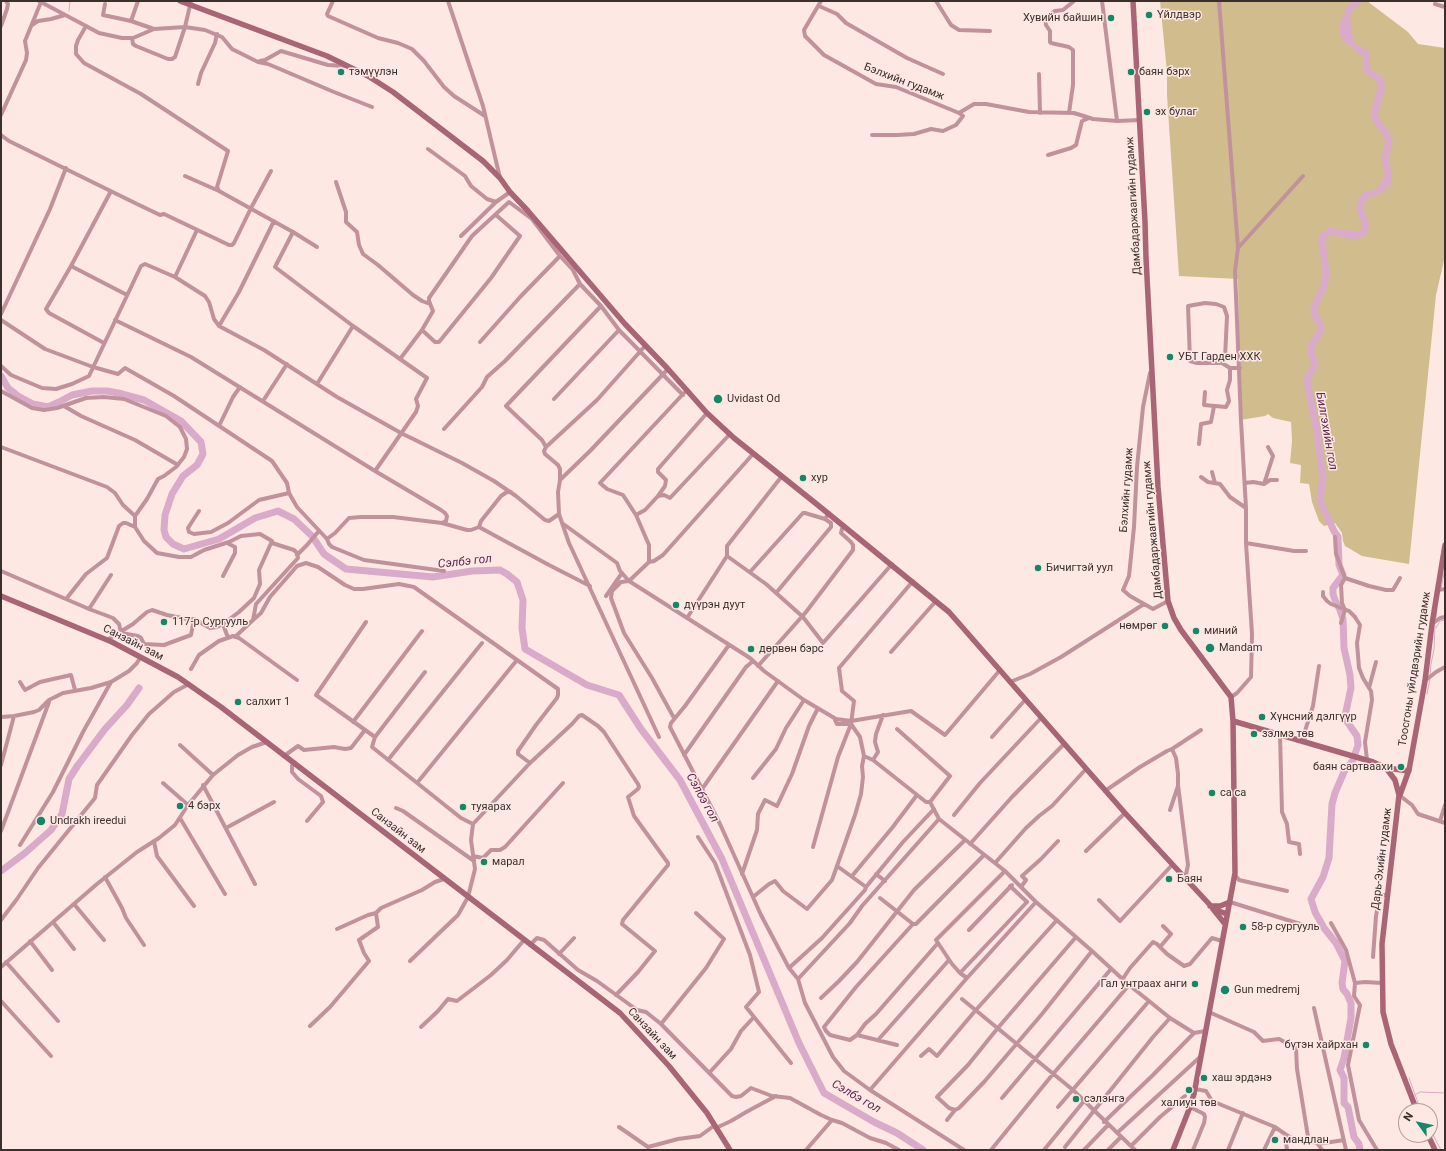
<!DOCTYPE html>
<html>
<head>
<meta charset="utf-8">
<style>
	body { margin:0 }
	#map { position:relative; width:1446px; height:1151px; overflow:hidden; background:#fee8e3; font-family:Roboto,sans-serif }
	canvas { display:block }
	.frame { position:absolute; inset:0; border:2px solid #3a302d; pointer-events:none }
	.north { position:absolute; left:1398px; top:1103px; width:40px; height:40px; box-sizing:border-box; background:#fee8e3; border:1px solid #b09e9a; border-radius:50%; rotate:303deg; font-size:11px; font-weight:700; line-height:16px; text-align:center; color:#3a302d }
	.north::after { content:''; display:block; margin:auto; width:14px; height:18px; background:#148767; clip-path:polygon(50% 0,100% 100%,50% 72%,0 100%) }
</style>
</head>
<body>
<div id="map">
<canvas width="1446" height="1151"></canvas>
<div class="frame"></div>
<div class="north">N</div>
</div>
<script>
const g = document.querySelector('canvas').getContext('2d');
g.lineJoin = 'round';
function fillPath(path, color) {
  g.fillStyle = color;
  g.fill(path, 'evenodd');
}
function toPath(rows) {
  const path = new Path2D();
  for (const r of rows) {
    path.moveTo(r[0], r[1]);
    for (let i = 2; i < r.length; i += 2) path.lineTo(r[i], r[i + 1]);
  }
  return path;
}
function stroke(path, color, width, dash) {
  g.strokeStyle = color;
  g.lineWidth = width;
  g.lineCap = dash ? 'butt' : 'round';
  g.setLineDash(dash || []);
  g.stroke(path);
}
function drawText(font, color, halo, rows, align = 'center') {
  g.font = font + ' Roboto,sans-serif';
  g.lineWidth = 3;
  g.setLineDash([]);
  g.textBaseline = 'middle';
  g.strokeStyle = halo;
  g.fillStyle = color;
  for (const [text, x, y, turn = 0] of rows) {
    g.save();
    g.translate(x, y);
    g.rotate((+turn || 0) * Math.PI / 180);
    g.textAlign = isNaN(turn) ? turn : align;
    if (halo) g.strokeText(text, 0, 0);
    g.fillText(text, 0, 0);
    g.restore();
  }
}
fillPath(toPath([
	[1160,1,1367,1,1408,32,1418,44,1445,48,1445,256,1436,295,1409,564,1362,556,1345,546,1343,541,1342,533,1335,523,1324,526,1319,521,1312,502,1309,484,1300,483,1301,465,1290,463,1292,441,1291,422,1273,418,1268,414,1265,416,1240,420,1238,279,1179,276,1167,95,1167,72]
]), '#d1bc8e');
fillPath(toPath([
	[1354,5,1355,6,1349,12,1353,36,1356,47,1363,51,1366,53,1365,53,1362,51,1348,45,1342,39,1339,31,1339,27,1341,19],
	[1385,166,1392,175,1392,180,1391,184,1384,191,1369,195,1368,194,1376,191,1378,188,1386,172]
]), '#daaacb');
stroke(toPath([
	[69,11,70,1],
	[1441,589,1445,568],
	[1436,618,1437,609],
	[1436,628,1440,621,1445,620],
	[1430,675,1431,664,1434,650,1435,625],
	[1427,694,1430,679],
	[1409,1078,1421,1111],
	[1415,1095,1420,1092,1445,1093],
	[1430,1129,1441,1150]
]), '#daaacb', 1);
stroke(toPath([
	[1348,11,1358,1],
	[1358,49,1366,54,1367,70,1379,79,1381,81,1381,89,1374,114,1376,120,1385,132,1389,141,1385,158,1388,173],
	[1,376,8,388,18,396,33,404,48,407,59,402,72,395,92,391,107,391,118,393,144,400,181,421,201,442,203,454,197,465,183,476,172,494,165,515,164,530,166,537,173,544,184,549,219,539,255,518,278,511,294,519,312,536,324,554,346,569,433,577,472,571,500,570,507,574,517,582,523,600,522,628,525,649,587,685,619,695,641,729,680,780,722,859,799,1043,824,1093,874,1122,897,1133,923,1150],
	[1,871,25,853,51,830,62,814,69,779,78,765,105,729,127,705,139,688],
	[1360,1150,1359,1144,1354,1137,1348,1107,1344,1103,1344,1078,1340,1070,1344,1058,1351,1018,1351,1003,1347,994,1343,989,1342,983,1345,961,1336,943,1324,928,1315,912,1311,899,1323,877,1329,858,1332,804,1335,793,1344,772,1353,760,1358,745,1357,736,1346,720,1345,716,1351,688,1350,675,1344,648,1343,619,1340,610,1335,600,1333,594,1333,588,1343,575,1339,565,1338,537,1334,531,1320,501,1323,478,1317,432,1307,383,1308,377,1315,365,1314,359,1311,354,1311,346,1321,331,1320,324,1315,315,1314,308,1324,285,1326,274,1322,242,1322,237,1330,231,1349,235,1349,233,1354,236,1362,234,1364,231,1366,226,1360,208,1361,203,1365,196,1377,192]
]), '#daaacb', 7);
stroke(toPath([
	[39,1,86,26,78,40,76,46,76,54,84,63,141,94,228,151,217,187,219,191,293,232,317,247],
	[138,1,131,21,154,29],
	[333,1,327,14,328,16,378,38,398,43,412,49,424,61,444,87,454,96,485,116],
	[448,1,483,106,500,178],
	[821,1,804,30,805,36,824,55,876,84,896,87,959,113,974,104,986,104,1029,112,1074,113,1093,119,1117,121],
	[936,1,951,25,959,30,990,31],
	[1102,1,1117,121,1140,120],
	[1219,1,1238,248,1235,271,1241,421,1246,508,1246,543,1252,634,1251,677,1237,693,1231,697],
	[105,4,103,15,131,21],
	[1435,4,1445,7],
	[819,6,837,14,846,23,907,58,943,74],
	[32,25,38,21,51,19,65,15],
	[1,26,7,9,8,4,6,1],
	[86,26,99,33,122,38,133,38,154,29,185,27,205,30,222,37,232,49,258,62,268,64,334,92,372,107],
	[132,38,133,44,136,46,168,59,172,59,175,57,185,27,191,1],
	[260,61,265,60,281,51,328,65,346,66],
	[1039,74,1040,113],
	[198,84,201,73,215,43,217,34],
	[1069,113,1073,85,1073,50,1069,47,1051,43,1050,42,1050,31,1046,25,1045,18,1055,11,1063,10,1074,1],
	[1,115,26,60,27,53,25,41,41,2],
	[1,135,9,141,137,204,160,215,164,214,229,245,232,245,234,243,251,208,271,171],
	[872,135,897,135,914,134,931,129,943,131,956,125,963,116,959,113],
	[428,149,465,176,471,186,487,199,496,202,510,192],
	[1048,155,1071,148,1076,145,1082,121,1089,118],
	[185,176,219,191],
	[336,182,346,212,346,222,357,232,359,245,363,254,378,265,413,295,422,301,430,304],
	[496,215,520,236,491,278,439,342,435,342,422,330,433,311,429,301,429,298,472,236,509,202,532,219,560,256,573,270,580,284,601,306,619,330,683,395],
	[293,232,275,267,353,326,427,378,416,399,418,406,416,412,375,471],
	[461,236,496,202],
	[1238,248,1303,176],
	[71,266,127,295],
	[175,277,197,230],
	[601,306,506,406,542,440,546,447,544,451,545,454,558,465,560,469,560,480,558,492,559,514,569,543,659,737],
	[1,314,50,209,66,168],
	[1,320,45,349,93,367,118,374,125,368,174,396,272,461,287,483,289,493,297,507,327,539,335,533,349,518,361,517,393,517,442,523,467,530,471,530,479,527,549,565,590,586],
	[115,320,191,357,375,471,441,510,445,513,447,516,446,521,442,523],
	[219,326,239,292,274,221],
	[480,342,521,296,560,256],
	[104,343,49,313,46,309,71,266,111,191],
	[400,359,422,330],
	[1222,363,1225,358,1227,316,1224,307,1216,304,1205,303,1188,306,1190,361,1197,363,1222,363,1230,368,1240,368],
	[1,366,11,375,42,388,56,389,72,384,89,376,141,266,145,264,175,277,205,296,209,302,214,319,219,326,264,350,337,397,401,433,462,463,494,481,516,496,545,520,549,521,559,514],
	[1150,373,1143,407,1137,467,1134,527,1129,576,1123,590,1130,596,1153,609,1168,601],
	[317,384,353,326],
	[1,391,32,408,44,410,57,408,86,398,104,397,124,399,166,416,180,427,186,439,187,449,184,457,176,467,164,476,158,479,147,499,135,516,135,527,144,541,157,553,179,557,191,557,204,550,229,542,241,536,260,534,272,541,259,570,260,584,254,598,239,612,223,624,217,627,210,628,194,619,187,619,167,615,152,610,147,612,133,624,107,640],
	[1205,392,1204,405,1226,407,1229,401,1227,390,1230,380,1230,368],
	[554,399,619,330],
	[263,401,287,364],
	[64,406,81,416,135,440,178,465],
	[219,426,233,397,240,387],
	[444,429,482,387,487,377,505,361,580,284],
	[1199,444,1201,424,1211,422,1214,406],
	[1,447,107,487,115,493,123,505,135,516],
	[546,447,597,400,645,346],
	[1212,472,1215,483],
	[1201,477,1208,482,1220,484,1230,497,1246,508],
	[560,480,590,451,668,369],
	[1245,483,1253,482,1264,484,1270,480,1277,480],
	[1264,484,1273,456,1268,447],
	[658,496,665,486,666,480,658,472,658,469,707,413],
	[199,511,188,528,189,532,194,534,211,532,228,523,259,500,289,493],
	[636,515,645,510,658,496,664,495,670,498,730,434],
	[562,523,617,563,620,571,629,581,750,658,764,671,804,700,836,719,851,721,911,711,945,735,1000,670],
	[479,527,481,521,501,496,507,492,511,492],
	[1335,537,1336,554,1345,578,1341,585,1342,603,1345,610,1341,623],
	[327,539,329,544,332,547,364,560,444,571],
	[1246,543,1294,551,1306,551],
	[297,555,307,545,319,531],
	[727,556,727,546,782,476],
	[649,562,654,561,663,555,753,454],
	[1,571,89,609],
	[750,572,803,513,805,513,825,519,829,513],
	[111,575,89,609,113,618,119,624,121,633,138,636,141,638,144,644,164,645,191,635,194,619],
	[223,576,235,553,235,547,227,543],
	[1345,578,1369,586,1386,590,1393,590,1400,578],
	[1438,590,1445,589],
	[1323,592,1323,596,1327,601,1331,604,1349,611,1355,617,1360,625,1357,643,1359,668,1363,678,1369,688],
	[776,593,831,527,831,523,825,519],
	[606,596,622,573],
	[66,599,86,574,107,558,119,526,123,523,126,523,135,527],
	[687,618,727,556,766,584,803,617,823,643,892,564],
	[253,620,261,613,270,597,297,566,306,563,318,567,345,585,354,589,363,589,399,584,414,587,558,689,558,695,557,698,536,725,518,751,518,754,530,763],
	[366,622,316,695,375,737,372,747,461,818,473,824,471,840,475,869,468,897,458,915,410,961],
	[223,624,228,638],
	[1432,624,1440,618,1445,617],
	[235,637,253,620,256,604,298,558,297,553,294,550,272,543],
	[729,645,685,706,671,723,670,727,720,824,761,915,789,968,798,979,805,1003,833,1057,844,1071,870,1090,964,1150],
	[891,652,936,601],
	[758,666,806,612,853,550,853,545,851,542,841,533,842,529,844,526],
	[191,669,199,655,219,641,233,636,239,638,297,680],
	[1426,680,1436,672,1445,667],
	[20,682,25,690,40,682,71,675,75,690],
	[1010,682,1030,674,1061,657,1144,604],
	[1,717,14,716,34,712,39,710,49,700,63,693,91,688,111,682,129,671,137,663,140,658],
	[674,718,652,678,624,633,611,598,612,591,621,582,629,581,649,562,649,545,636,515,623,495,607,489,600,483,684,393],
	[353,722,422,631],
	[897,729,950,776,930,802,939,819,1005,871,1036,902,1092,951,1129,985,1090,1031,1053,1074,991,1150],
	[1280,735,1282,812,1287,824,1289,842,1299,844,1300,854],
	[375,737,425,672],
	[992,737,1025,700],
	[1305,742,1304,734,1313,706,1319,666],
	[180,745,213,775],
	[1172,749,1176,758,1178,774,1178,785,1188,865,1185,879],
	[684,755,746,667,753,661],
	[284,756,298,746,304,750,334,747,345,749,351,748,365,730],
	[864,756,873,760,926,802,930,802],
	[388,760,482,643],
	[873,760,878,752,875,742,876,734,883,715],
	[1367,760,1365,742,1372,700,1371,691,1369,688,1376,662],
	[293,763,292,766,292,772,298,779,321,796,323,802,307,821],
	[1,765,14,716],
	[753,778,776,749,786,728,804,700],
	[163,783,188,805],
	[417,783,517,660],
	[203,785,255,884],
	[702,789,778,681],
	[1105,791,1140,767,1167,751,1172,749,1201,730],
	[1399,795,1412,805,1418,814,1445,823],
	[396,808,403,811,474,861],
	[1170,810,1178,786],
	[954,815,980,783,1041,718],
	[180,818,225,894],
	[1440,821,1445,805],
	[473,824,530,763,572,724,579,716,582,715,598,726,604,732,638,784,639,787,638,789,628,797,634,816,668,863,668,865,623,920,622,924,655,951,638,972,616,995],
	[226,828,274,802],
	[1,831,49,702],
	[698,837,715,863,750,955,759,992,746,1007,754,1017],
	[154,841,157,856,194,906],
	[970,844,1012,797,1064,744],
	[20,845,53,792,83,732,111,682],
	[813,847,838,757,851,724,837,724,835,720,836,719],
	[1086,851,1125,813],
	[473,856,483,858,491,850,500,850,505,847,563,783],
	[995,863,1026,828,1039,816,1052,806,1086,769],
	[742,874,757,830,758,814,765,800,777,806,792,774,809,726,818,708],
	[876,874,885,881],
	[1235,875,1239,880,1287,891],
	[852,876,892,828,917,795],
	[105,877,122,908,126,918,144,945],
	[866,887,837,866,855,815,861,794,863,777,862,766,864,756,860,737,851,724,854,701,842,691,839,668,913,581],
	[1021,887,1026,880,1022,876,1041,859,1058,841],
	[753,897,769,884,775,881,783,891,807,909,832,880,837,866],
	[880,898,913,924],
	[1099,900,1120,921,1172,865],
	[1230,902,1313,928],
	[74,904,104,940],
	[1,920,17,899,38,868,95,798,97,785,132,735,149,714,174,692,189,684],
	[53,922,74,949],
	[1331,923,1346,950,1355,983,1365,982,1382,983],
	[337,929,368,915,376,913],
	[969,930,1012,885],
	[30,941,52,970],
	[530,945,537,938,544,940,578,970,597,981,637,1010,646,1012,661,1024,732,1096,736,1097,741,1096,751,1088,772,1096,790,1098,821,1115,832,1120,842,1123,870,1138,886,1143,899,1150],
	[1160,947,1171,934,1163,926],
	[559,954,574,938],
	[1373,957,1376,916,1380,895,1387,895],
	[6,962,58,1021],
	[1,967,97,884,137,852,159,838,175,825,188,805,213,775,238,755,252,747,267,742],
	[789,968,822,938,865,890,866,887,903,842,934,809],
	[960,973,1027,902,1010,886],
	[967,978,1036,902],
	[798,979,850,923,862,906,939,819],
	[1122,980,1130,968,1153,942,1157,944,1167,954,1184,966,1190,964,1212,938,1222,941],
	[1355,983,1354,996,1360,1005,1348,1065,1359,1120,1377,1150],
	[1129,985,1149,1001],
	[821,998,839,981,857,962,914,890,965,840],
	[962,999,1073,1090,1135,1150],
	[1,1001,51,1056],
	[1314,1008,1346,1150],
	[1209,1012,1254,1032,1263,1041,1279,1039,1296,1048,1297,1069,1309,1143],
	[661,1024,706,968,724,939,696,913],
	[310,1026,330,1007,369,961,364,953,359,940,378,927,376,913,381,908,422,890,435,882,444,879],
	[421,1027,438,1011,448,999,457,1001,491,975,507,960,524,940],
	[857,1035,865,1024,876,1014,938,943],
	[878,1040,949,960],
	[897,1045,857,1035,850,1040,830,1035,826,1031,824,1027,856,987,913,924,916,924,984,855],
	[921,1056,929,1049,937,1056,975,1011,1057,920],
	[710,1072,731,1049,741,1031,754,1017,791,1063],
	[1195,1089,1206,1091,1212,1101,1275,1127,1285,1134,1287,1150],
	[870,1090,967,978,960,973,952,964,936,940,1005,871],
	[1002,1098,1111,969],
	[1058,1107,1149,1001,1170,1018,1194,1033,1205,1031],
	[1190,1107,1204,1114,1205,1117,1204,1123,1193,1150],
	[955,1110,949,1108,937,1097,968,1065,997,1029,1076,937],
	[947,1120,955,1110,959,1108,984,1082,1042,1014,1092,951],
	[1104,1122,1153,1075,1194,1033],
	[619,1127,648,1147,678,1139,700,1136,715,1125],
	[716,1128,731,1121,748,1111,776,1096],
	[1117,1133,1200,1057],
	[1285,1134,1298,1142,1313,1142,1318,1144,1322,1150],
	[1318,1144,1344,1140],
	[1131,1146,1160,1117,1185,1096],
	[1065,1147,1153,1037,1170,1018],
	[806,1150,832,1120],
	[1044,1150,1084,1101],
	[1084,1150,1108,1125],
	[1108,1150,1121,1137],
	[1228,1150,1243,1113],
	[1264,1150,1275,1127]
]), '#c2929c', 4);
stroke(toPath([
	[180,1,327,56,368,76,393,92,483,161,500,178,510,192,528,211,625,324,668,369,707,413,734,438,819,506,949,612,1125,813,1210,905,1216,910,1227,914],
	[1133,1,1145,222,1146,258,1158,487,1168,601,1174,618,1181,630,1231,697,1233,721,1235,873,1194,1094,1190,1107,1173,1150],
	[1,596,112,642,178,677,221,707,620,1013,669,1066,707,1113,730,1150],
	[1233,721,1373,762,1386,768,1395,780,1399,795,1382,944,1383,1012,1391,1044,1417,1111],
	[1387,768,1409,771],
	[1400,795,1409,770,1425,681,1432,624,1445,545],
	[1210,906,1220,906,1230,902],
	[1213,909,1225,924],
	[1428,1135,1435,1150]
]), '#a96575', 5.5);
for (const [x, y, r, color] of [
	[1149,15,4,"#148767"],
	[1111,18,4,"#148767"],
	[341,72,4,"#148767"],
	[1131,72,4,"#148767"],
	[1147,112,4,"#148767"],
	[1170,357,4,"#148767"],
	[718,399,5,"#148767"],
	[803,478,4,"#148767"],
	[1038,568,4,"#148767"],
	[676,605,4,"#148767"],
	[164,622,4,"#148767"],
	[1165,626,4,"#148767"],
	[1196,631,4,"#148767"],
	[1210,648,5,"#148767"],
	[751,649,4,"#148767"],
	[238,702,4,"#148767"],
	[1262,717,4,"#148767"],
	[1254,734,4,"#148767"],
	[1401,767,4,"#148767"],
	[1212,793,4,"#148767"],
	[180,806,4,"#148767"],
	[463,807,4,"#148767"],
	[41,821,5,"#148767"],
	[484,862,4,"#148767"],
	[1169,879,4,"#148767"],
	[1243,927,4,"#148767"],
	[1195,984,4,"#148767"],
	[1225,990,5,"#148767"],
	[1366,1045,4,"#148767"],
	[1204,1078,4,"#148767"],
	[1189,1090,4,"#148767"],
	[1076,1099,4,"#148767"],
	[1275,1140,4,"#148767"]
]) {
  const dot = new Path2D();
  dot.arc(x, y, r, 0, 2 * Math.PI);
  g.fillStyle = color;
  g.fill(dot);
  stroke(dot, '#fee8e3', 1.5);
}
drawText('11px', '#3a302d', '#fee8e3', [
	["Үйлдвэр",1157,15],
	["Хувийн байшин",1103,18,"right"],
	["тэмүүлэн",349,72],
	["баян бэрх",1139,72],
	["эх булаг",1155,112],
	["УБТ Гарден ХХК",1178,357],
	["Uvidast Od",727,399],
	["хур",811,478],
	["Бичигтэй уул",1046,568],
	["дүүрэн дуут",684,605],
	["117-р Сургууль",172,622],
	["нөмрөг",1157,626,"right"],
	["миний",1204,631],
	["Mandam",1219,648],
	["дөрвөн бэрс",759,649],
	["салхит 1",246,702],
	["Хүнсний дэлгүүр",1270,717],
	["зэлмэ төв",1262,734],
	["баян сартваахи",1393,767,"right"],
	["са са",1220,793],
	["4 бэрх",188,806],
	["туяарах",471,807],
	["Undrakh ireedui",50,821],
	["марал",492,862],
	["Баян",1177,879],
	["58-р сургууль",1251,927],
	["Гал унтраах анги",1187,984,"right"],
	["Gun medremj",1234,990],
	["бүтэн хайрхан",1358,1045,"right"],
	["хаш эрдэнэ",1212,1078],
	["сэлэнгэ",1084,1099],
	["халиун төв",1189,1103,"center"],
	["мандлан",1283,1140]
], 'left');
drawText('11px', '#3a302d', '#fee8e3', [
	["Бэлхийн гудамж",904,82,21],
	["Дамбадаржаагийн гудамж",1134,206,-93],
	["Бэлхийн гудамж",1127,490,-86],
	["Дамбадаржаагийн гудамж",1153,530,-95],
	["Санзайн зам",133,643,27],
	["Тоосгоны үйлдвэрийн гудамж",1415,669,-81],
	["Санзайн зам",398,831,38],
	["Дарь-Эхийн гудамж",1382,859,-83],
	["Санзайн зам",652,1034,47]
]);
drawText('italic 12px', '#602752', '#fee8e3', [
	["Билгэхийн гол",1326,431,80],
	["Сэлбэ гол",465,562,-6],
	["Сэлбэ гол",702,798,61],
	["Сэлбэ гол",856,1097,30]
]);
</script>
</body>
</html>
